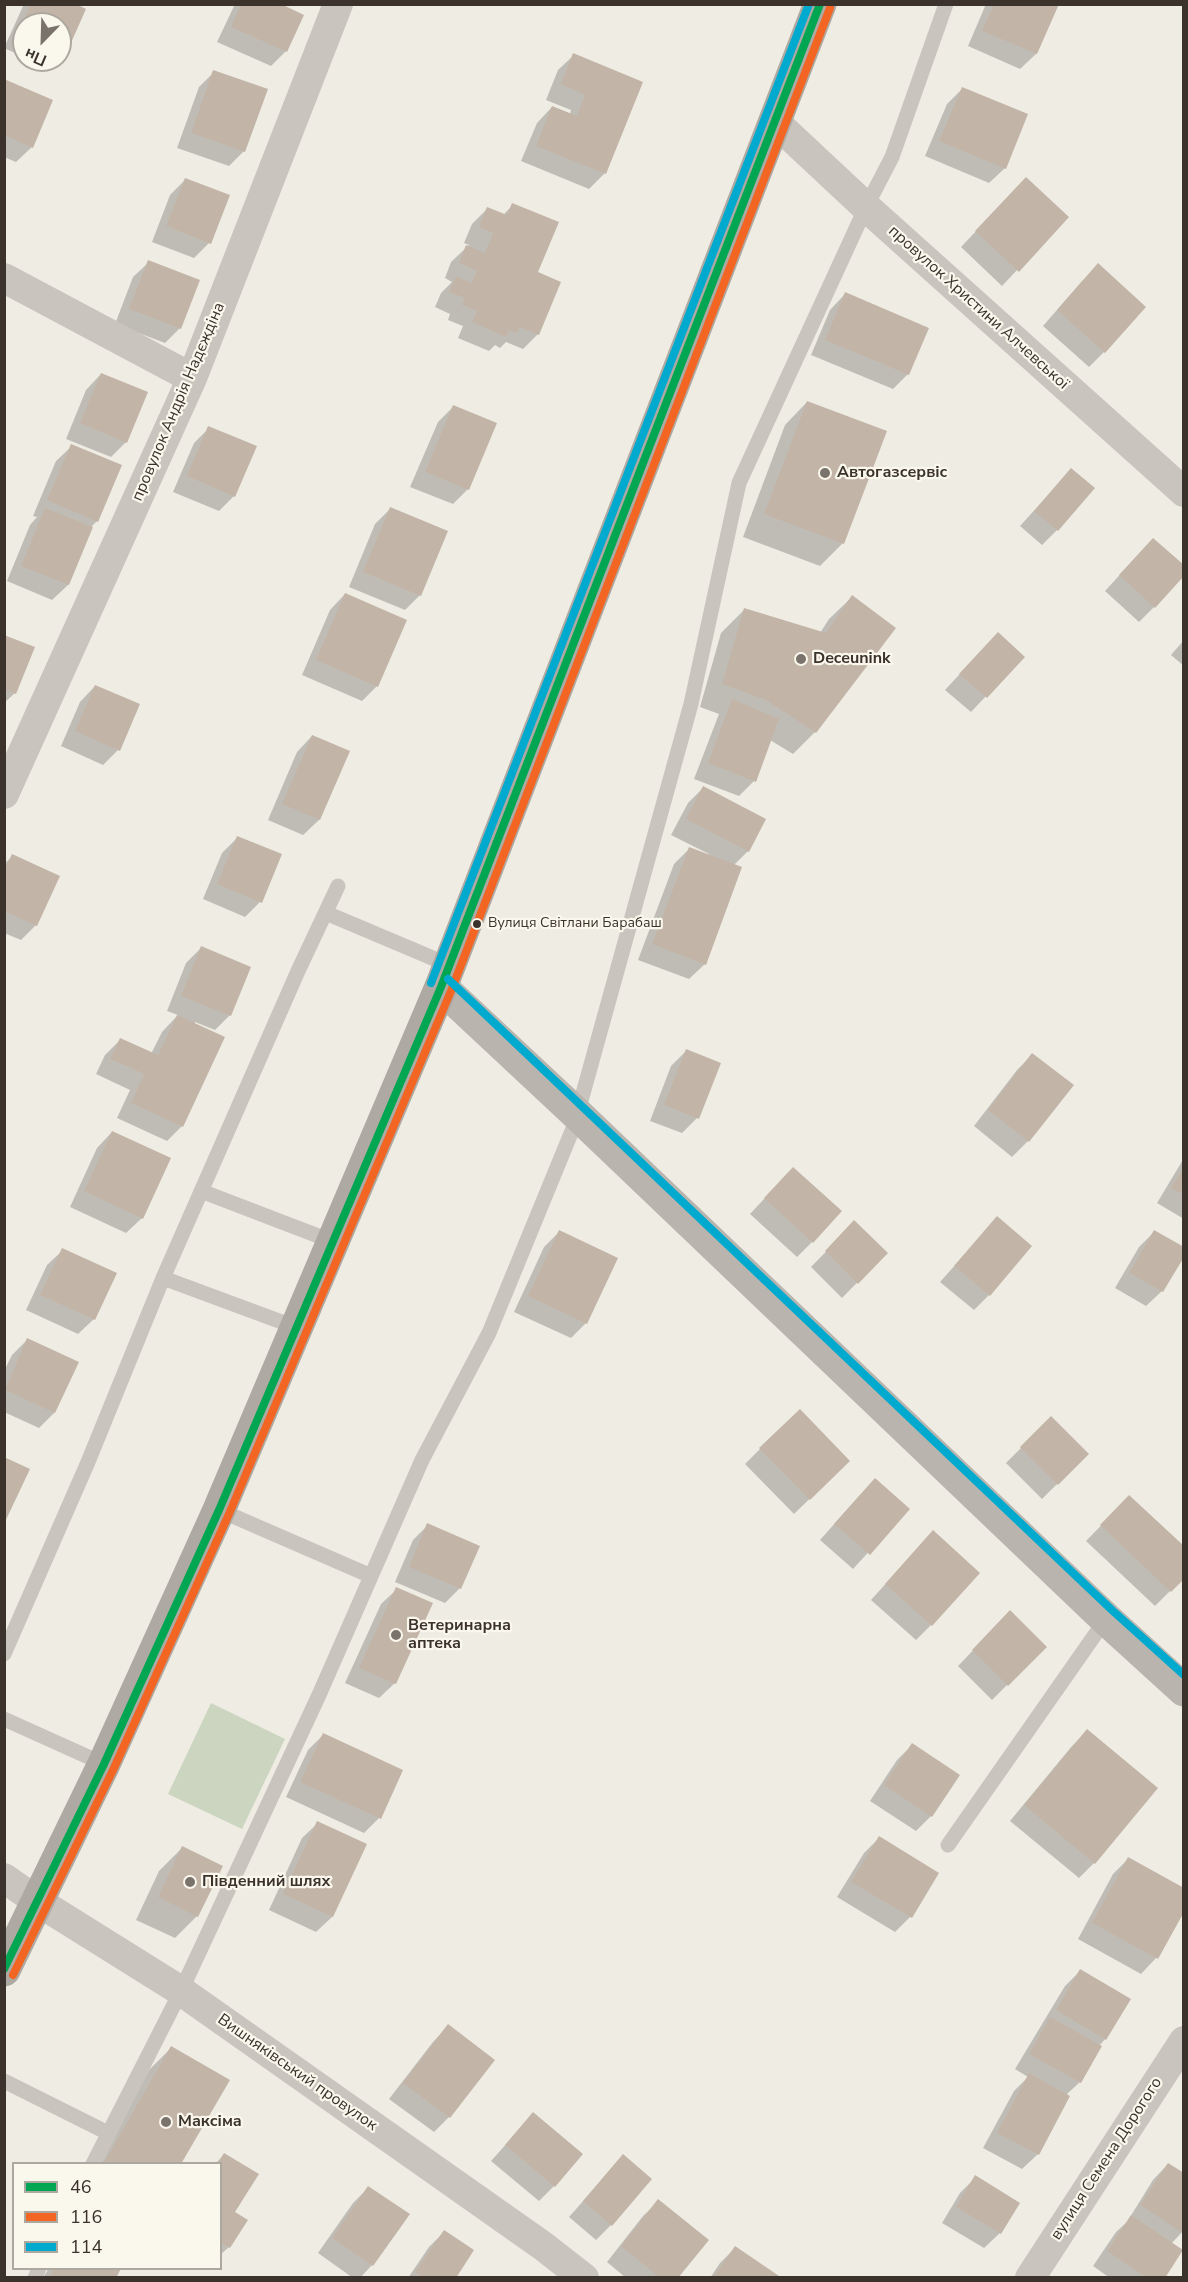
<!DOCTYPE html>
<html>
<head>
<meta charset="utf-8">
<style>
	body { margin:0 }
	#map { position:relative; width:1188px; height:2282px; overflow:hidden; background:#efece4; font-family:"Nunito Sans",sans-serif }
	canvas { display:block }
	.frame { position:absolute; inset:0; border:6px solid #3a322b; pointer-events:none }
	.legend { position:absolute; left:12px; top:2162px; width:210px; height:108px; box-sizing:border-box; background:#faf7ed; border:2px solid #ada89f; margin:0; padding:8px 10px; list-style:none; font-size:18px; color:#3a322b }
	.legend li { display:flex; align-items:center; gap:12px; height:30px }
	.legend b { width:30px; border:2px solid #ada89f }
	.north { position:absolute; left:12px; top:12px; width:60px; height:60px; box-sizing:border-box; background:#faf7ed; border:2px solid #ada89f; border-radius:50%; rotate:203deg; font-size:16px; font-weight:700; line-height:24px; text-align:center; color:#3a322b }
	.north::after { content:''; display:block; margin:auto; width:21px; height:27px; background:#79736c; clip-path:polygon(50% 0,100% 100%,50% 72%,0 100%) }
</style>
</head>
<body>
<div id="map">
<canvas width="1188" height="2282"></canvas>
<div class="frame"></div>
<ul class="legend">
<li><b style="height:8px;background:#00a651"></b>46</li>
<li><b style="height:8px;background:#f26522"></b>116</li>
<li><b style="height:8px;background:#00a9ce"></b>114</li>
</ul>
<div class="north">Пн</div>
</div>
<script>
const g = document.querySelector('canvas').getContext('2d');
g.lineJoin = 'round';
function fillPath(path, color) {
  g.fillStyle = color;
  g.fill(path, 'evenodd');
}
function toPath(rows) {
  const path = new Path2D();
  for (const r of rows) {
    path.moveTo(r[0], r[1]);
    for (let i = 2; i < r.length; i += 2) path.lineTo(r[i], r[i + 1]);
  }
  return path;
}
function stroke(path, color, width, dash) {
  g.strokeStyle = color;
  g.lineWidth = width;
  g.lineCap = dash ? 'butt' : 'round';
  g.setLineDash(dash || []);
  g.stroke(path);
}
function drawText(font, color, halo, rows, align = 'center') {
  g.font = font + ' "Nunito Sans",sans-serif';
  g.lineWidth = 4.5;
  g.setLineDash([]);
  g.textBaseline = 'middle';
  g.strokeStyle = halo;
  g.fillStyle = color;
  for (const [text, x, y, turn = 0] of rows) {
    g.save();
    g.translate(x, y);
    g.rotate((+turn || 0) * Math.PI / 180);
    g.textAlign = isNaN(turn) ? turn : align;
    if (halo) g.strokeText(text, 0, 0);
    g.fillText(text, 0, 0);
    g.restore();
  }
}
fillPath(toPath([
	[211,1703,285,1739,242,1829,168,1794]
]), '#ccd5bf');
fillPath(toPath([
	[24,4,72,4,65,53,60,57,60,24,24,24,24,57,4,48],
	[235,4,277,4,286,51,271,66,217,42],
	[986,4,1057,4,1036,54,1020,69,968,46],
	[574,55,641,83,604,174,589,189,521,161,537,123,552,107,570,114,571,110,546,100,558,70],
	[32,60,57,60,50,68],
	[214,72,244,151,229,166,177,148,199,87],
	[4,81,32,147,16,162,4,157],
	[962,89,1005,168,989,183,925,156,947,104],
	[186,179,209,243,194,258,152,242,170,195],
	[1011,194,1067,217,1002,286,961,247],
	[513,205,536,273,538,334,523,349,506,342,500,348,495,345,489,351,458,338,463,326,448,320,450,314,435,307,441,293,452,282,445,278,451,262,469,245,464,243,472,224,488,208,503,215],
	[149,262,180,328,165,343,115,324,133,277],
	[1083,280,1104,352,1089,367,1043,326],
	[845,294,908,374,893,389,811,355,830,310],
	[101,374,126,442,111,457,66,439,86,390],
	[807,402,843,543,820,566,743,537,785,425],
	[453,407,468,489,453,504,410,487,438,422],
	[209,428,234,496,219,511,173,492,194,443],
	[72,446,97,521,91,527,68,585,52,600,7,581,30,525,37,517,33,516,56,461],
	[1071,470,1057,530,1042,545,1020,526],
	[390,509,420,595,405,610,349,587,375,524],
	[1138,555,1154,607,1139,622,1105,591],
	[345,594,377,686,362,701,302,675,330,610],
	[852,597,815,732,793,754,770,740,754,781,739,796,694,779,719,714,700,707,721,633,744,610,820,633,829,619],
	[4,636,15,693,4,703],
	[1184,640,1184,666,1171,655],
	[983,649,1023,657,971,712,945,690],
	[95,686,118,750,103,765,61,746,80,702],
	[312,736,348,752,319,820,303,835,268,820,297,752],
	[704,787,764,819,748,851,733,866,705,964,689,979,638,960,674,864,689,849,708,856,709,854,671,835,688,803],
	[237,838,260,902,245,917,203,899,222,853],
	[13,856,36,925,21,940,4,933,4,864],
	[201,948,230,1015,215,1030,195,1022,182,1126,167,1141,117,1118,130,1090,96,1074,105,1055,120,1040,151,1054,162,1032,178,1015,167,1011,186,963],
	[686,1051,697,1118,682,1133,650,1121,671,1066],
	[1032,1055,1072,1086,1028,1141,1012,1157,974,1126,1017,1070],
	[112,1132,142,1218,126,1233,70,1207,97,1148],
	[1184,1158,1184,1219,1157,1203],
	[778,1184,812,1242,797,1257,750,1214],
	[997,1218,989,1295,974,1310,940,1282],
	[854,1223,886,1253,842,1298,811,1267],
	[559,1232,586,1323,571,1338,514,1312,544,1247],
	[1154,1232,1162,1291,1146,1306,1115,1288,1139,1247],
	[63,1250,94,1319,78,1334,26,1310,47,1265],
	[27,1340,77,1363,54,1413,39,1428,4,1412,4,1371,12,1355],
	[1051,1418,1087,1454,1042,1499,1006,1463],
	[760,1449,833,1476,794,1514,745,1464],
	[860,1495,908,1509,853,1569,820,1540],
	[1129,1497,1184,1577,1155,1606,1086,1541],
	[428,1525,460,1588,445,1603,395,1582,413,1540],
	[918,1548,931,1625,916,1640,871,1600],
	[397,1589,395,1683,379,1698,345,1683,381,1604],
	[1010,1612,1045,1647,992,1700,958,1666],
	[1087,1731,1094,1863,1079,1878,1010,1821,1072,1746],
	[323,1735,379,1818,364,1833,286,1797,308,1750],
	[912,1745,931,1816,916,1831,870,1801,897,1760],
	[318,1823,366,1845,332,1917,316,1932,269,1910,302,1838],
	[879,1838,937,1874,910,1917,895,1932,837,1897,864,1853],
	[182,1848,197,1916,175,1938,136,1920,159,1871],
	[1128,1859,1184,1909,1156,1958,1141,1974,1078,1939,1113,1874],
	[1080,1971,1105,2039,1099,2046,1080,2082,1066,2095,1038,2154,1022,2169,983,2148,1014,2091,1028,2077,1015,2069,1065,1986],
	[448,2026,449,2117,434,2132,389,2099,433,2042],
	[171,2048,179,2164,95,2164,149,2070],
	[533,2114,554,2186,539,2201,491,2161],
	[224,2155,233,2212,229,2247,220,2255,220,2164,215,2164],
	[623,2156,611,2225,596,2240,569,2217],
	[1168,2164,1184,2230,1171,2244,1163,2278,1110,2278,1093,2266,1116,2232,1127,2222,1153,2180],
	[976,2177,1000,2233,984,2248,942,2223,960,2193],
	[368,2188,372,2265,360,2278,353,2278,318,2253,353,2203],
	[659,2201,676,2278,626,2278,607,2262,643,2216],
	[445,2231,454,2278,408,2278,429,2247],
	[735,2248,779,2278,710,2278,720,2263],
	[49,2268,121,2268,116,2278,43,2278]
]), '#0003');
fillPath(toPath([
	[31,4,76,4,86,9,66,54,60,51,60,24,24,24,24,35,18,33],
	[241,4,281,4,304,15,287,52,231,27],
	[994,4,1059,4,1037,54,982,31],
	[573,53,643,82,606,174,536,146,552,106,577,116,585,95,561,84],
	[213,70,268,89,245,152,191,133],
	[4,79,53,100,33,148,4,135],
	[962,87,1028,114,1006,169,939,141],
	[1026,177,1069,217,1019,272,975,231],
	[185,178,230,195,211,244,166,226],
	[512,203,559,222,538,272,561,282,539,335,520,327,517,333,509,330,506,337,472,322,477,311,462,305,465,298,449,292,456,276,471,283,477,271,459,263,466,245,485,253,493,233,479,227,487,207,507,215],
	[148,260,200,280,181,329,129,309],
	[1098,263,1146,307,1105,353,1057,310],
	[845,292,929,328,909,375,825,340],
	[101,373,148,392,127,443,80,423],
	[807,401,887,431,844,544,764,514],
	[453,405,497,423,469,490,425,472],
	[208,426,257,446,235,497,187,476],
	[71,444,122,465,98,522,47,500],
	[1071,468,1095,488,1058,531,1034,511],
	[390,507,448,531,421,596,363,572],
	[45,508,93,527,69,585,21,566],
	[1153,538,1184,565,1184,576,1155,608,1119,575],
	[345,593,407,620,378,687,316,660],
	[852,595,896,628,816,733,766,700,722,684,744,608,826,633],
	[998,632,1025,657,987,698,959,674],
	[4,635,35,647,16,694,4,689],
	[95,685,140,704,120,751,75,731],
	[732,699,779,719,756,782,708,763],
	[312,735,350,751,320,820,282,804],
	[703,786,766,819,749,852,686,819],
	[237,836,282,854,262,903,217,884],
	[689,847,742,867,706,965,652,944],
	[12,854,60,876,37,926,4,911,4,871],
	[201,946,251,967,231,1016,181,996],
	[177,1015,225,1037,183,1127,131,1103,144,1074,110,1059,120,1038,158,1055],
	[686,1049,721,1063,699,1119,664,1105],
	[1032,1053,1074,1085,1029,1142,988,1110],
	[112,1131,171,1158,143,1219,84,1191],
	[793,1167,842,1211,813,1243,764,1198],
	[1184,1167,1184,1195,1171,1188],
	[997,1216,1032,1246,990,1296,954,1266],
	[854,1220,888,1253,858,1284,825,1251],
	[559,1230,618,1258,587,1324,528,1296],
	[1154,1230,1184,1247,1184,1257,1163,1292,1129,1273],
	[62,1248,117,1273,95,1320,40,1295],
	[27,1338,79,1362,55,1413,5,1390],
	[800,1409,850,1461,810,1500,759,1448],
	[1051,1416,1089,1454,1058,1485,1020,1447],
	[4,1457,30,1469,4,1524],
	[875,1478,910,1509,870,1555,834,1524],
	[1129,1495,1184,1546,1184,1579,1171,1592,1100,1525],
	[427,1523,480,1546,461,1589,409,1567],
	[933,1530,980,1573,932,1626,885,1584],
	[396,1587,433,1603,396,1684,359,1668],
	[1010,1610,1047,1647,1008,1686,972,1650],
	[1087,1729,1158,1788,1095,1864,1024,1805],
	[323,1733,403,1770,381,1819,300,1782],
	[912,1743,960,1775,932,1817,884,1785],
	[317,1821,367,1844,333,1917,283,1894],
	[879,1836,939,1873,912,1918,851,1882],
	[182,1846,223,1866,198,1917,158,1897],
	[1128,1857,1184,1888,1184,1912,1158,1959,1092,1923],
	[1080,1969,1131,1999,1106,2040,1056,2010],
	[1050,2017,1102,2046,1081,2083,1029,2054],
	[448,2024,495,2060,450,2118,403,2083],
	[171,2046,230,2080,181,2164,103,2164],
	[1029,2073,1070,2096,1039,2155,997,2133],
	[533,2112,583,2154,555,2187,505,2145],
	[224,2153,259,2174,235,2212,248,2220,230,2248,220,2242,220,2164,217,2164],
	[623,2154,652,2179,612,2226,583,2201],
	[1168,2163,1184,2173,1184,2234,1140,2205],
	[975,2175,1020,2203,1001,2234,956,2207],
	[368,2186,410,2214,373,2266,332,2238],
	[658,2199,709,2240,678,2278,660,2278,621,2246],
	[1131,2215,1183,2250,1165,2278,1147,2278,1107,2251],
	[444,2230,474,2250,456,2278,424,2278,415,2272],
	[735,2246,782,2278,713,2278],
	[54,2268,121,2268,116,2278,50,2278]
]), '#c2b4a6');
stroke(toPath([
	[326,913,449,965],
	[201,1191,334,1242],
	[163,1278,298,1328],
	[219,1510,371,1576],
	[4,1654,88,1462,163,1278,298,971,338,886],
	[4,1719,104,1764],
	[948,1845,1106,1619],
	[4,2081,108,2133],
	[93,2164,181,1991,319,1695,422,1460,489,1333,574,1126,691,704,739,483,866,207,892,157,946,4],
	[35,2278,39,2268]
]), '#c9c4bd', 15);
stroke(toPath([
	[774,121,866,207,1184,492],
	[4,278,192,378],
	[4,794,192,378,338,4],
	[4,1878,37,1901,181,1991,543,2246,584,2278],
	[1030,2278,1184,2041]
]), '#c9c4bd', 30);
stroke(toPath([
	[441,987,578,1115,1106,1619,1184,1690]
]), '#b9b5ae', 33);
stroke(toPath([
	[4,1970,104,1764,219,1510,441,987,820,4]
]), '#aea9a2', 33);
stroke(toPath([
	[4,1969,104,1764,219,1510,441,987,820,4]
]), '#00a651', 8);
stroke(toPath([
	[13,1975,114,1768,229,1514,451,991,830,8]
]), '#f26522', 8);
stroke(toPath([
	[448,979,1113,1611,1184,1675],
	[431,983,809,4]
]), '#00a9ce', 8);
for (const [x, y, r, color] of [
	[825,473,6,"#79736c"],
	[801,659,6,"#79736c"],
	[477,924,5,"#3a322b"],
	[396,1635,6,"#79736c"],
	[190,1882,6,"#79736c"],
	[166,2122,6,"#79736c"]
]) {
  const dot = new Path2D();
  dot.arc(x, y, r, 0, 2 * Math.PI);
  g.fillStyle = color;
  g.fill(dot);
  stroke(dot, '#faf7ed', 2);
}
drawText('14px', '#3a322b', '#faf7ed', [
	["Вулиця Світлани Барабаш",488,924]
], 'left');
drawText('16px', '#3a322b', '#faf7ed', [
	["провулок Христини Алчевської",978,308,42],
	["провулок Андрія Надєждіна",179,402,-67],
	["Вишняківський провулок",297,2073,35],
	["вулиця Семена Дорогого",1107,2159,-57]
]);
drawText('bold 16px', '#3a322b', '#faf7ed', [
	["Автогазсервіс",837,473],
	["Deceunink",813,659],
	["Ветеринарна",408,1626],
	["аптека",408,1644],
	["Південний шлях",202,1882],
	["Максіма",178,2122]
], 'left');
</script>
</body>
</html>
